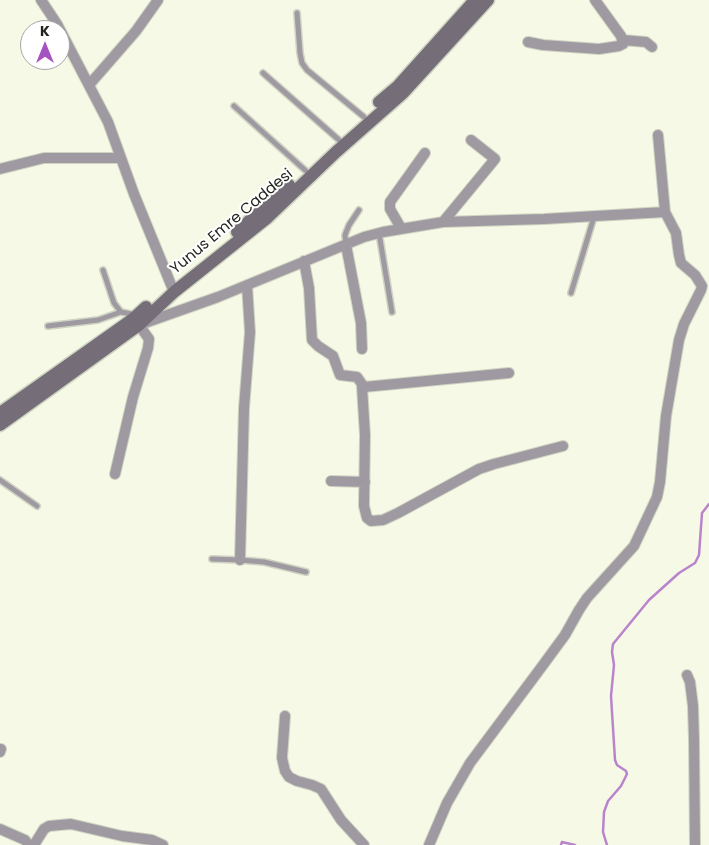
<!DOCTYPE html>
<html>
<head>
<meta charset="utf-8">
<style>
	body { margin:0 }
	#map { position:relative; width:709px; height:845px; overflow:hidden; background:#f5f9e6; font-family:Poppins,sans-serif }
	canvas { display:block }
	.north { position:absolute; left:20px; top:20px; width:50px; height:50px; box-sizing:border-box; background:#fff; border:1px solid #a7a7a5; border-radius:50%; rotate:0deg; font-size:14px; font-weight:700; line-height:20px; text-align:center; color:#22241d }
	.north::after { content:''; display:block; margin:auto; width:18px; height:22px; background:#a652c1; clip-path:polygon(50% 0,100% 100%,50% 72%,0 100%) }
</style>
</head>
<body>
<div id="map">
<canvas width="709" height="845"></canvas>
<div class="north">K</div>
</div>
<script>
const g = document.querySelector('canvas').getContext('2d');
g.lineJoin = 'round';
function toPath(rows) {
  const path = new Path2D();
  for (const r of rows) {
    path.moveTo(r[0], r[1]);
    for (let i = 2; i < r.length; i += 2) path.lineTo(r[i], r[i + 1]);
  }
  return path;
}
function stroke(path, color, width, dash) {
  g.strokeStyle = color;
  g.lineWidth = width;
  g.lineCap = dash ? 'butt' : 'round';
  g.setLineDash(dash || []);
  g.stroke(path);
}
function drawText(font, color, halo, rows, align = 'center') {
  g.font = font + ' Poppins,sans-serif';
  g.lineWidth = 4;
  g.setLineDash([]);
  g.textBaseline = 'middle';
  g.strokeStyle = halo;
  g.fillStyle = color;
  for (const [text, x, y, turn = 0] of rows) {
    g.save();
    g.translate(x, y);
    g.rotate((+turn || 0) * Math.PI / 180);
    g.textAlign = isNaN(turn) ? turn : align;
    if (halo) g.strokeText(text, 0, 0);
    g.fillText(text, 0, 0);
    g.restore();
  }
}
stroke(toPath([
	[561,845,562,842,575,845],
	[607,845,603,832,604,812,608,801,621,786,627,774,626,771,617,765,615,760,611,696,614,665,612,652,613,644,649,600,679,573,695,563,699,555,702,513,709,504]
]), '#b984cc', 2.5);
const lane = toPath([
	[297,13,300,53,302,63,307,70,364,117],
	[263,73,339,140],
	[234,106,306,171],
	[379,233,392,312],
	[346,245,345,235,349,225,359,210],
	[103,270,114,303,121,312],
	[571,293,594,217],
	[48,326,98,320,121,312,136,315],
	[0,480,37,506],
	[212,559,240,560,264,562,306,572]
]);
const street = toPath([
	[41,0,57,24,108,122,134,194,174,292],
	[623,40,646,42,652,47],
	[528,42,543,45,599,49,619,46,623,44,621,36,595,0],
	[89,85,136,31,158,0],
	[0,169,44,158,121,158],
	[443,222,495,159,471,140],
	[401,228,390,209,390,202,425,153],
	[346,245,361,323,362,349],
	[304,261,309,288,312,340,318,346,333,356,340,375,357,377,364,387,509,373],
	[362,387,365,435,364,506,367,518,371,521,383,520,398,513,479,469,494,464,563,446],
	[115,474,133,397,148,348,149,339,139,325,218,297,364,237,383,232,443,222,544,219,665,212],
	[331,481,365,482],
	[240,560,244,408,250,332,247,285],
	[687,675,690,682,693,706,694,740,695,845],
	[285,716,282,758,285,771,289,777,297,781,312,785,321,789,341,820,364,845],
	[0,752,1,749],
	[0,829,25,840,29,845],
	[34,845,44,829,49,826,71,824,122,836,152,840,163,845],
	[429,845,447,803,470,763,543,665,565,635,579,610,587,598,634,546,657,497,660,482,666,416,679,340,684,324,701,290,702,286,695,275,681,263,679,255,676,233,665,212,658,135]
]);
const secondary = toPath([
	[379,102,398,86,475,0],
	[237,232,289,185],
	[0,413,133,319,146,307],
	[0,425,139,325,174,292,267,218,336,152,403,93,488,0]
]);
stroke(lane, '#cfd3c2', 8);
stroke(street, '#cfd3c2', 12);
stroke(secondary, '#cfd3c2', 15);
stroke(lane, '#9f9aa1', 5);
stroke(street, '#9f9aa1', 10);
stroke(secondary, '#756e78', 12);
drawText('15px', '#22241d', '#fff', [
	["Yunus Emre Caddesi",232,222,-40]
]);
</script>
</body>
</html>
